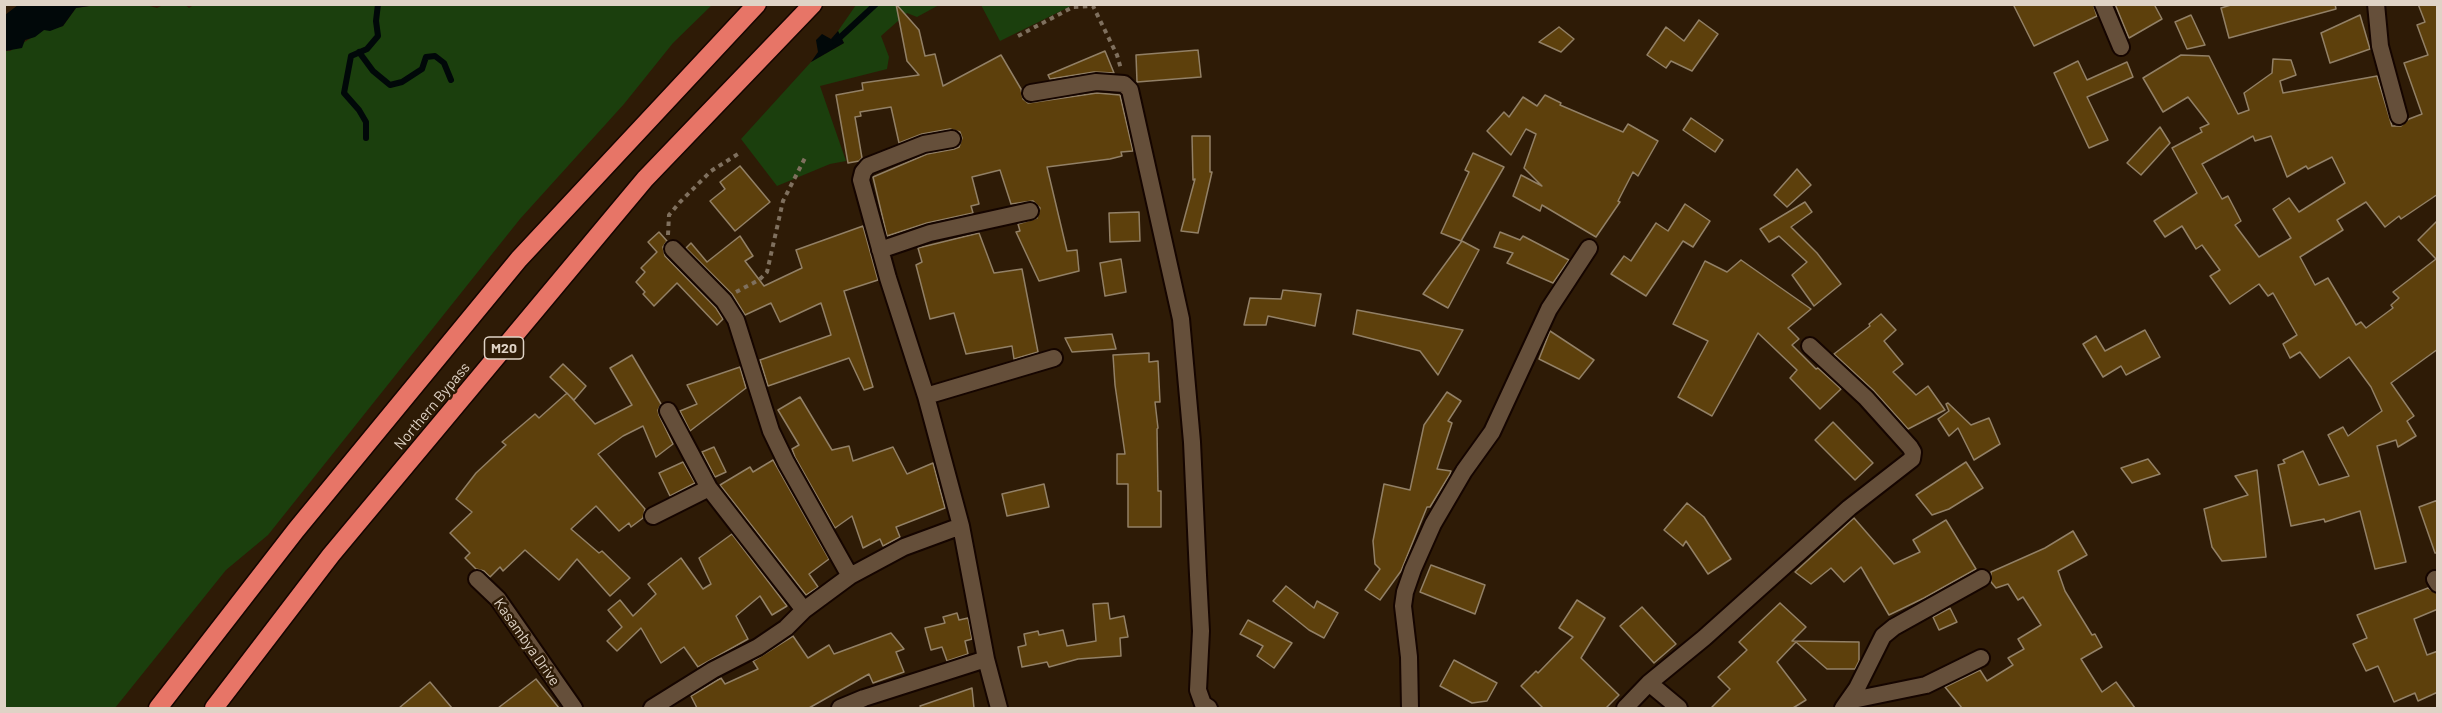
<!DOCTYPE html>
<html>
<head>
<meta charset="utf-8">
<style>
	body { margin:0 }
	#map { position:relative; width:2442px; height:713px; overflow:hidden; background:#2e1b06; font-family:Barlow,sans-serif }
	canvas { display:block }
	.frame { position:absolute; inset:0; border:6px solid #dfd3c6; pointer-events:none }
</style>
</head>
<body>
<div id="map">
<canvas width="2442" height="713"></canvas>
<div class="frame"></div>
</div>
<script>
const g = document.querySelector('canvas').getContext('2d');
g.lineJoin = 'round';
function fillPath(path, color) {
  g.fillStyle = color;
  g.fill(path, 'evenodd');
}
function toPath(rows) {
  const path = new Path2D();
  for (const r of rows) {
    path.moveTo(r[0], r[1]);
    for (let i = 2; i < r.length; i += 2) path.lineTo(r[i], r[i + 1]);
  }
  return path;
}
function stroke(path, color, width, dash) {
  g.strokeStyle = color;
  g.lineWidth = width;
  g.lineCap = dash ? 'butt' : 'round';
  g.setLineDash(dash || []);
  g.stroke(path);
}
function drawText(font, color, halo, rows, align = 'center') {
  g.font = font + ' Barlow,sans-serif';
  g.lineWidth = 5;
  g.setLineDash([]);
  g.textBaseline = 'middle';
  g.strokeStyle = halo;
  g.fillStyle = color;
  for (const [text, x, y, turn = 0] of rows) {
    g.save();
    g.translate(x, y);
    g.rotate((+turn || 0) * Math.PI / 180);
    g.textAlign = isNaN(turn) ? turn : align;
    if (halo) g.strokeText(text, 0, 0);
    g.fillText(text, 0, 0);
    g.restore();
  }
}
fillPath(toPath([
	[184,4,189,8,195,4,712,5,673,43,624,104,520,219,268,535,226,570,115,708,5,708,5,51,10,51,44,30,63,26,76,8,96,5,146,5,157,8,163,5],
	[856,5,939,5,917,17,907,13,881,36,889,57,887,69,820,86,846,161,830,164,777,186,741,139,811,62,844,43,838,31],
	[981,5,1073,5,1000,41]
]), '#1b3f0d');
fillPath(toPath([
	[18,5,18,4,96,5,76,8,63,26,50,31,44,30,35,37,25,40,22,48,5,51,5,15],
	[838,31,844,43,811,62,818,52,816,40,822,34,831,39]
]), '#010809');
stroke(toPath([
	[835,42,876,4],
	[359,52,373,71,390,85,402,82,422,69,426,57,435,56,444,63,451,80],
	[366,138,366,122,359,110,344,93,351,56,367,49,378,36,376,21,378,4]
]), '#010809', 6);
const building = toPath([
	[896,4,919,30,925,56,935,54,943,86,1001,55,1021,89,1023,99,1028,103,1097,93,1120,95,1133,151,1121,152,1122,156,1110,159,1047,167,1067,251,1077,250,1079,271,1039,281,1016,232,1020,231,1018,224,1037,218,1040,208,1033,201,1011,204,1000,170,972,177,979,204,971,206,973,213,927,223,887,236,873,177,927,154,954,149,959,147,962,138,960,132,950,129,922,134,899,143,891,107,860,112,861,116,855,117,862,158,859,161,848,163,836,95,863,90,862,83,919,75,907,61,896,4],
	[2013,4,2093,4,2097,16,2034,46,2013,4],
	[2115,4,2154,4,2162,19,2129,38,2115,4],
	[2234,4,2335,4,2336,9,2229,38,2221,8,2234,4],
	[2418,4,2438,4,2438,194,2401,219,2399,216,2385,227,2366,202,2337,220,2343,230,2300,257,2315,285,2328,278,2356,325,2361,322,2366,328,2393,308,2391,305,2399,298,2393,292,2436,259,2418,240,2438,220,2438,349,2391,383,2414,416,2407,421,2416,436,2398,447,2396,440,2377,446,2406,562,2375,569,2360,511,2325,522,2324,519,2291,526,2278,465,2285,463,2283,460,2303,451,2319,485,2349,476,2328,435,2343,427,2348,436,2382,411,2371,387,2349,357,2320,378,2300,352,2290,358,2283,344,2297,335,2273,293,2268,296,2259,284,2230,304,2210,276,2220,270,2202,245,2196,249,2182,226,2165,237,2154,221,2197,193,2172,148,2202,132,2200,128,2209,124,2188,97,2163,112,2143,78,2181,55,2209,56,2238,114,2249,110,2244,93,2272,73,2273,59,2291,60,2296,75,2280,81,2283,93,2377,76,2392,126,2401,126,2409,119,2422,114,2404,63,2428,55,2417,25,2425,22,2418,4],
	[2253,136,2255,141,2271,136,2287,177,2306,166,2308,169,2332,157,2345,183,2299,212,2289,198,2273,209,2291,238,2259,257,2235,225,2241,221,2228,196,2222,199,2202,164,2253,136],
	[2191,15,2205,45,2187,49,2175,22,2191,15],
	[2360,15,2370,49,2330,63,2321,33,2360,15],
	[1699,20,1718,34,1692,71,1671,61,1666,68,1647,55,1666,27,1684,41,1699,20],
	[1559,27,1574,39,1561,52,1539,42,1559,27],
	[1198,50,1201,77,1137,82,1136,55,1198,50],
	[1105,51,1114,73,1094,72,1050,79,1048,75,1105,51],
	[2078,61,2087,80,2127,62,2133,77,2087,97,2108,140,2089,148,2054,73,2078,61],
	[1545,95,1561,103,1560,105,1623,132,1628,124,1658,141,1638,176,1633,172,1618,201,1620,202,1596,237,1542,205,1540,211,1513,196,1521,175,1542,186,1524,168,1536,134,1526,129,1511,155,1487,131,1504,112,1509,117,1523,97,1537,106,1545,95],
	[1691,118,1723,140,1715,152,1683,130,1691,118],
	[2160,127,2170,143,2141,175,2127,163,2160,127],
	[1192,136,1210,136,1210,172,1212,172,1198,233,1181,231,1195,179,1193,180,1192,136],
	[1473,153,1504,167,1461,241,1441,233,1469,172,1465,170,1473,153],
	[740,166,770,202,735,231,710,201,725,189,720,182,740,166],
	[1797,169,1811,185,1787,207,1774,195,1797,169],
	[1805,202,1812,212,1791,227,1817,253,1841,284,1814,306,1792,275,1807,262,1779,236,1769,242,1760,229,1805,202],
	[1685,204,1710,221,1693,247,1683,241,1646,296,1611,274,1624,256,1631,261,1656,223,1668,231,1685,204],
	[1139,212,1140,241,1110,242,1109,213,1139,212],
	[863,226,878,280,844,291,873,387,864,390,849,358,768,386,760,360,831,335,821,303,780,322,771,303,745,315,732,294,686,248,691,243,707,262,740,236,753,256,745,261,764,286,802,268,796,250,863,226],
	[659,232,667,241,663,247,665,256,716,308,723,319,717,325,677,283,654,306,643,294,645,292,636,282,645,272,641,268,657,252,648,242,659,232],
	[1500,232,1520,240,1523,236,1569,260,1553,283,1507,263,1513,253,1494,247,1500,232],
	[979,233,994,273,1022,269,1038,352,1014,359,1012,346,966,354,954,313,930,319,916,265,922,262,918,248,979,233],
	[1462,241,1479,250,1448,308,1423,294,1462,241],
	[1121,259,1126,292,1105,296,1100,263,1121,259],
	[1741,260,1811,309,1788,328,1799,339,1792,345,1816,369,1818,368,1841,389,1820,409,1790,378,1797,370,1758,333,1712,416,1678,397,1708,341,1673,324,1705,261,1727,272,1741,260],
	[1283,290,1321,294,1315,326,1268,316,1266,325,1244,325,1250,298,1281,299,1283,290],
	[1357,310,1463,330,1438,375,1420,351,1353,334,1357,310],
	[1881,314,1896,330,1884,341,1903,364,1893,372,1916,395,1928,386,1945,410,1908,429,1873,390,1834,354,1870,326,1869,324,1881,314],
	[2145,330,2160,357,2126,375,2121,366,2103,377,2083,344,2096,336,2105,351,2145,330],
	[1550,331,1594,360,1579,379,1539,359,1550,331],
	[1112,334,1116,349,1072,352,1065,338,1112,334],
	[1149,353,1149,362,1158,361,1160,402,1155,402,1158,428,1157,429,1158,491,1161,491,1161,527,1128,527,1128,484,1117,484,1117,454,1125,454,1115,385,1113,355,1149,353],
	[632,355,661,404,658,410,659,415,673,444,656,457,643,426,623,436,598,454,645,509,643,518,631,527,629,523,619,531,596,506,571,529,599,553,602,551,630,578,610,596,577,559,559,580,525,550,503,571,500,567,490,577,484,571,476,569,465,558,470,553,450,533,472,512,456,499,476,473,506,445,502,442,535,414,539,418,567,393,595,424,632,405,610,368,632,355],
	[563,364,586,386,574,400,550,377,563,364],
	[740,367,746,388,690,431,680,411,697,404,687,385,740,367],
	[1447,392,1461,401,1448,421,1452,423,1437,469,1451,471,1450,474,1430,507,1427,507,1401,571,1380,600,1365,590,1380,569,1375,564,1373,541,1384,484,1410,490,1424,425,1447,392],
	[800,397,832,450,849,446,853,461,893,447,907,474,933,463,945,508,896,527,900,537,883,546,880,539,863,548,852,516,835,528,795,457,792,449,799,445,778,410,800,397],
	[1948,403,1971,425,1989,418,2000,444,1974,460,1958,428,1949,436,1938,419,1949,411,1946,404,1948,403],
	[1833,422,1873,463,1855,480,1815,440,1833,422],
	[714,447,726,472,715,477,702,452,714,447],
	[2148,459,2160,474,2132,483,2121,468,2148,459],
	[773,460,829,559,809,574,818,587,806,595,720,485,750,467,753,472,773,460],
	[683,462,695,483,670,496,659,473,683,462],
	[1966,462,1983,488,1949,509,1932,515,1916,495,1966,462],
	[2257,470,2266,557,2222,561,2212,547,2204,509,2248,495,2235,476,2257,470],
	[1044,484,1049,507,1007,516,1002,494,1044,484],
	[2438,500,2438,553,2435,553,2419,507,2438,500],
	[1687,503,1704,517,1731,559,1708,574,1686,541,1683,546,1664,530,1687,503],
	[1854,518,1894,564,1920,552,1913,540,1946,520,1976,569,1924,598,1889,615,1861,567,1844,582,1831,568,1811,584,1795,572,1854,518],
	[2073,531,2087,555,2058,571,2065,591,2092,635,2095,634,2102,647,2081,659,2102,692,2116,682,2135,708,1962,708,1945,687,1980,670,1987,681,2013,665,2008,658,2024,649,2018,639,2041,625,2023,597,2018,600,2008,584,1996,588,1991,582,1991,572,2045,548,2073,531],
	[732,534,787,606,772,615,760,596,736,616,748,639,698,667,684,647,661,663,641,628,617,651,607,641,622,627,608,610,620,600,633,616,656,594,648,584,681,558,703,589,711,584,699,558,732,534],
	[1431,565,1485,585,1475,614,1420,592,1431,565],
	[1286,586,1314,608,1317,601,1338,613,1324,638,1309,630,1273,601,1286,586],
	[2428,588,2438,594,2438,609,2414,619,2427,655,2438,651,2438,692,2418,701,2415,693,2394,702,2378,666,2366,671,2353,644,2367,638,2357,615,2428,588],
	[1577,600,1605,618,1581,658,1619,695,1606,708,1543,708,1521,686,1536,671,1538,673,1573,637,1559,628,1577,600],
	[1108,603,1110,619,1124,616,1128,637,1120,638,1121,656,1078,659,1049,667,1047,662,1022,667,1018,647,1026,645,1024,634,1038,631,1039,635,1063,630,1067,646,1096,641,1093,604,1108,603],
	[1780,603,1806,627,1792,641,1859,642,1859,661,1855,669,1827,669,1796,642,1777,662,1806,700,1793,708,1711,708,1730,689,1718,677,1747,650,1739,642,1780,603],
	[1642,607,1676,644,1654,663,1620,626,1642,607],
	[1950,608,1957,622,1939,630,1933,617,1950,608],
	[957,613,959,620,968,618,972,639,965,641,968,654,947,661,942,647,931,650,925,628,945,623,943,617,957,613],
	[1248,620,1292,643,1274,668,1257,656,1263,646,1240,634,1248,620],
	[891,633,904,649,896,652,904,672,873,683,869,674,809,708,697,708,691,696,721,678,725,684,758,669,753,661,793,636,808,658,829,645,834,654,891,633],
	[1454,660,1497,683,1487,701,1472,703,1440,686,1454,660],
	[536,679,559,708,498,708,536,679],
	[430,682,452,708,399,708,430,682],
	[972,688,974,708,921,708,920,706,972,688]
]);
fillPath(building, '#5d400c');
stroke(building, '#928066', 1.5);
const minor = toPath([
	[2103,4,2121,47],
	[2376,4,2380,46,2399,116],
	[1031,93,1096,82,1124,84,1130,90,1181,319,1192,442,1198,575,1201,631,1198,690,1203,704,1209,708],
	[952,139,924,144,868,166,863,172,861,180,888,278,926,396,961,526,986,659,999,708],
	[673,249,724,301,736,320,771,431,786,462,850,576],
	[880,250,930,233,1030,211],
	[926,396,1054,358],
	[668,411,709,488,804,610],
	[653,516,709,488],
	[477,579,498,599,574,708],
	[2435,579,2438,584],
	[1649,683,1679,708],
	[1848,701,1926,685,1981,658],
	[652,708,713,670,758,647,786,628,804,610,850,576,904,547,961,526],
	[840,708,864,698,986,659],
	[1410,708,1409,657,1403,606,1405,592,1413,569,1433,524,1464,471,1492,432,1549,309,1589,248],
	[1625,708,1649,683,1704,638,1849,508,1912,459,1913,452,1910,447,1866,398,1810,346],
	[1843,708,1857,688,1883,636,1894,627,1982,578]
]);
const motorway = toPath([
	[158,708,296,530,519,259,757,4],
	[214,708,331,555,645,179,813,4]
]);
stroke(minor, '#150500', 20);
stroke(motorway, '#150500', 21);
stroke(toPath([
	[1018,36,1073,7,1093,6,1117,55,1121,69],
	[668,235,669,215,680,202,711,171,738,154],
	[736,292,759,280,767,272,783,201,806,156]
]), '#7f705e', 4, [4.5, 4.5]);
stroke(minor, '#654f3a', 16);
stroke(motorway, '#e77567', 18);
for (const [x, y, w] of [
	[504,348,39]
]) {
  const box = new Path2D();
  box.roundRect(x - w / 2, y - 11, w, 22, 4.5);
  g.fillStyle = '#2e1b06';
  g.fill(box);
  stroke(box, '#dfd3c6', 1.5);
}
drawText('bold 14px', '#dfd3c6', null, [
	["M20",504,348]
]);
drawText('15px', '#dfd3c6', '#2e1b06', [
	["Northern Bypass",432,406,-50],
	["Kasambya Drive",527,642,55]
]);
</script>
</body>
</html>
